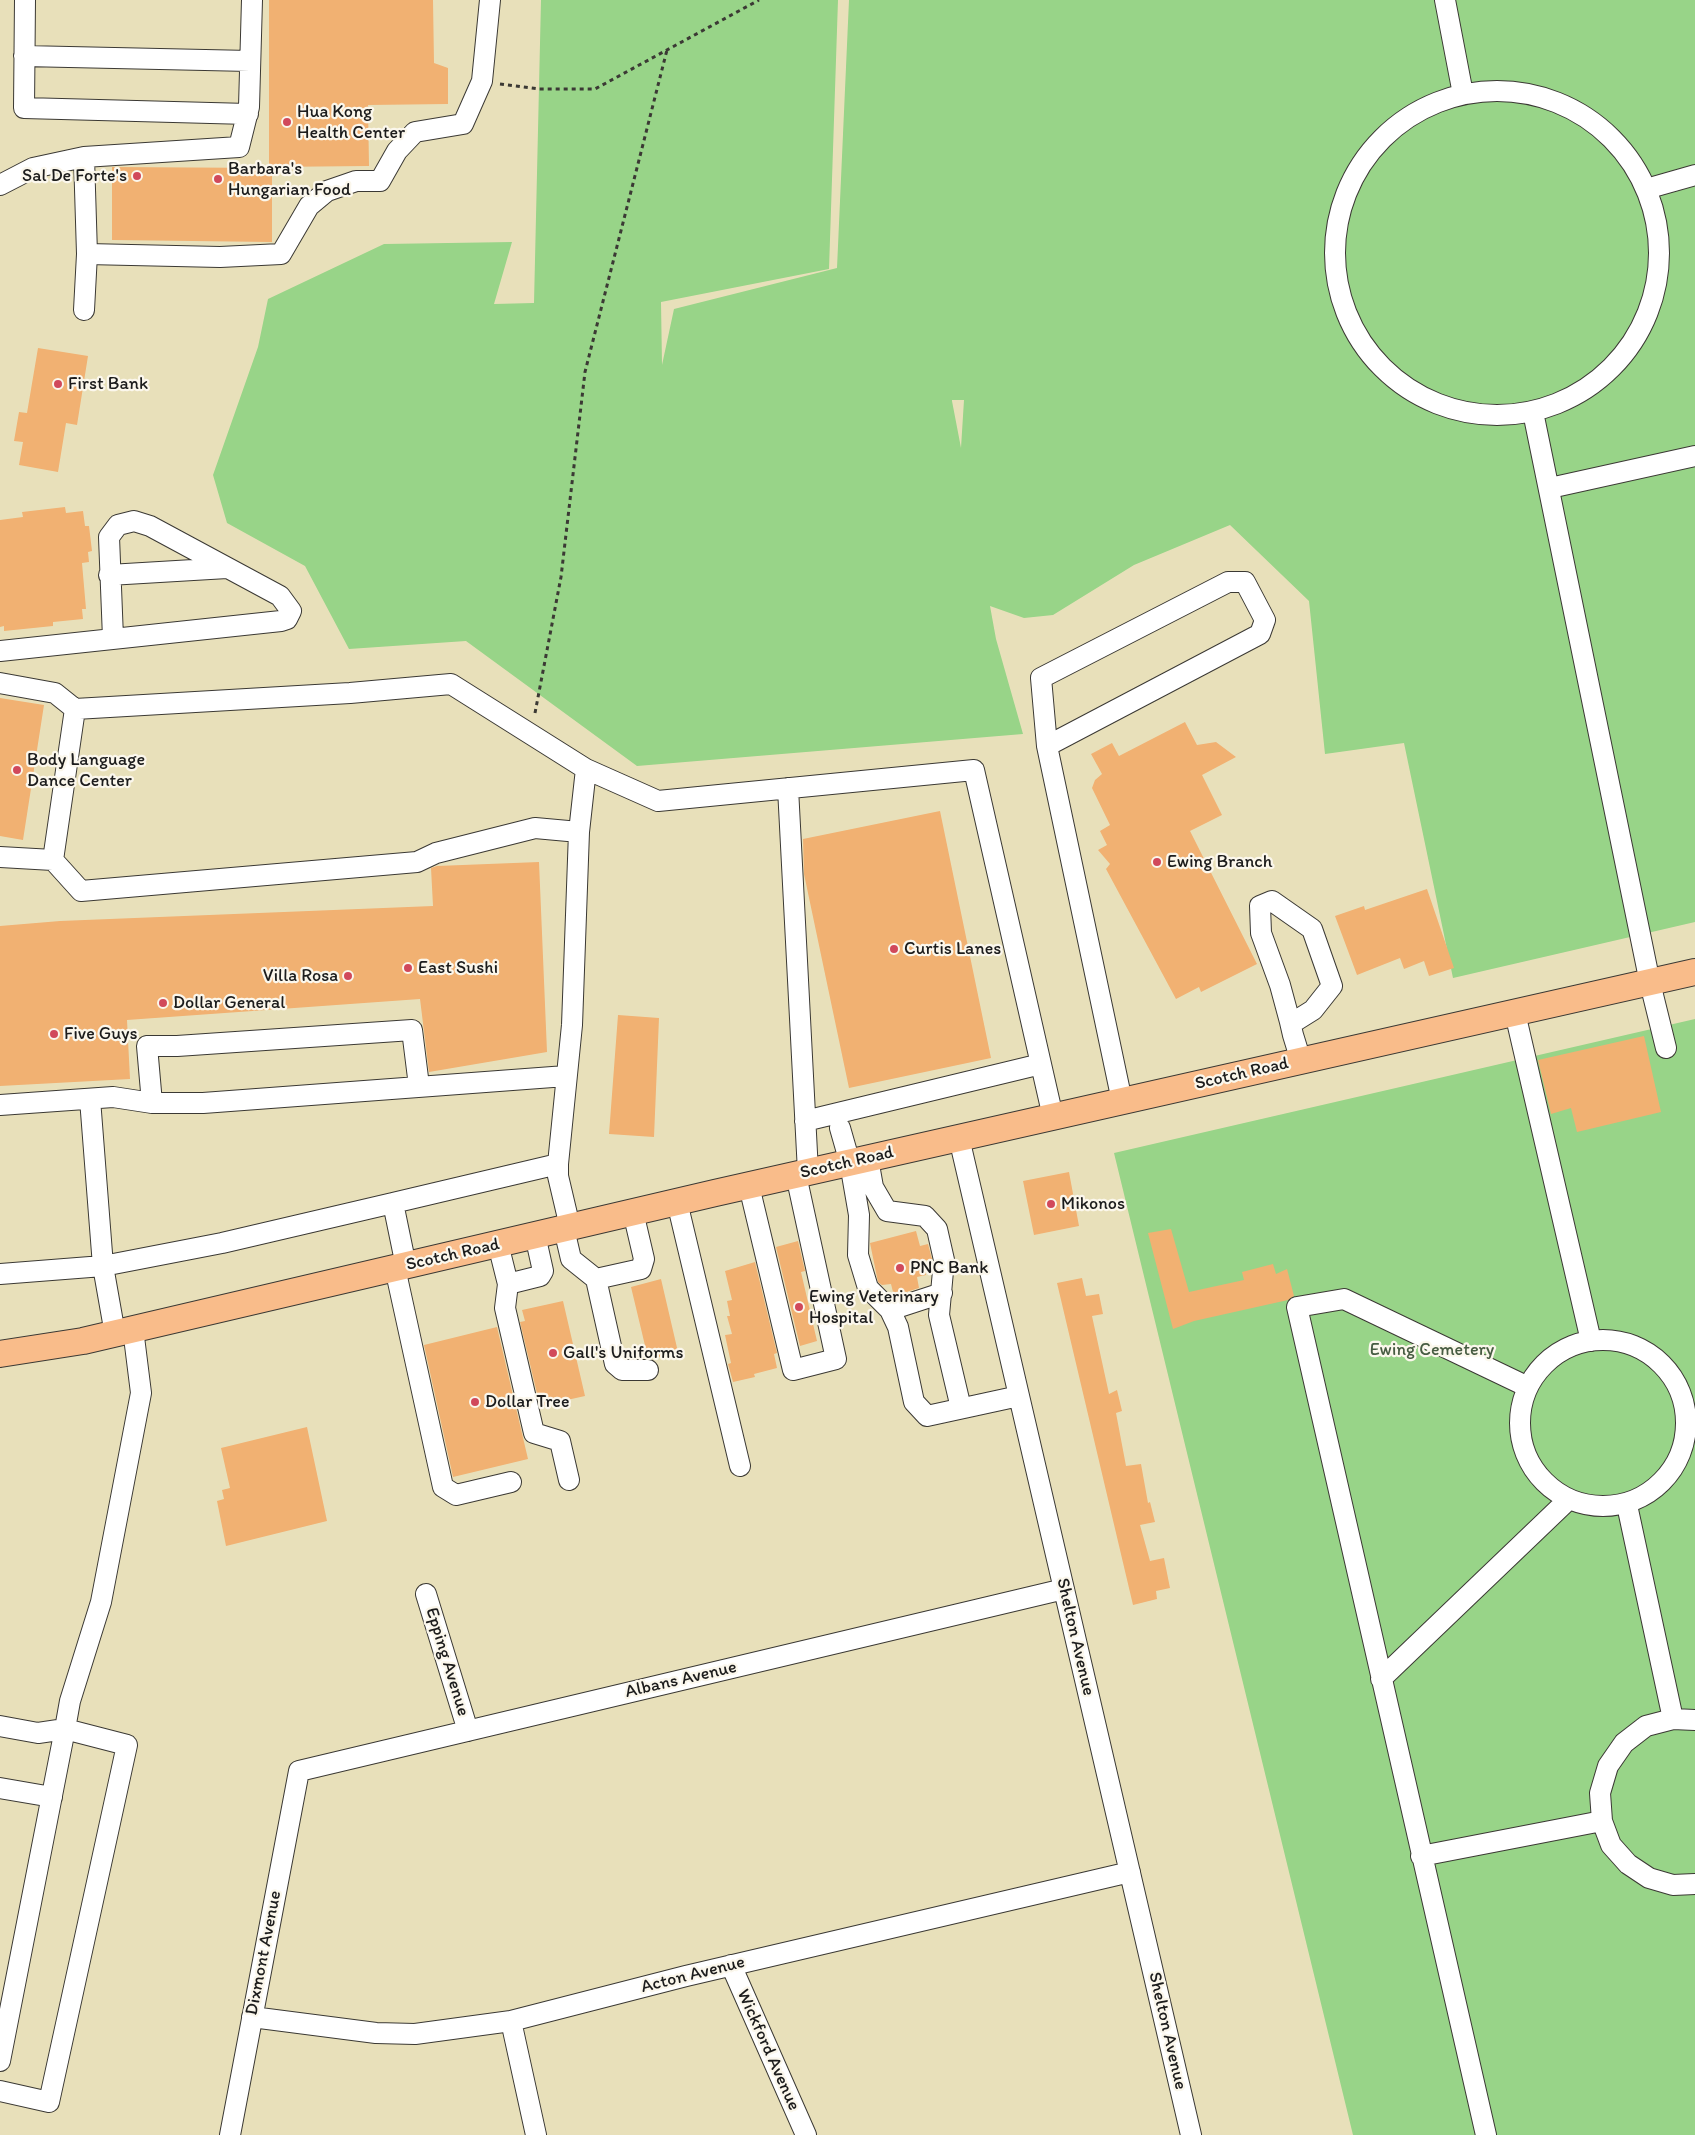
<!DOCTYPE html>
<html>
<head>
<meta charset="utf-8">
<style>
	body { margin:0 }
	canvas { display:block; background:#e8e0ba }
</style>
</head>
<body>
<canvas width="1695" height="2135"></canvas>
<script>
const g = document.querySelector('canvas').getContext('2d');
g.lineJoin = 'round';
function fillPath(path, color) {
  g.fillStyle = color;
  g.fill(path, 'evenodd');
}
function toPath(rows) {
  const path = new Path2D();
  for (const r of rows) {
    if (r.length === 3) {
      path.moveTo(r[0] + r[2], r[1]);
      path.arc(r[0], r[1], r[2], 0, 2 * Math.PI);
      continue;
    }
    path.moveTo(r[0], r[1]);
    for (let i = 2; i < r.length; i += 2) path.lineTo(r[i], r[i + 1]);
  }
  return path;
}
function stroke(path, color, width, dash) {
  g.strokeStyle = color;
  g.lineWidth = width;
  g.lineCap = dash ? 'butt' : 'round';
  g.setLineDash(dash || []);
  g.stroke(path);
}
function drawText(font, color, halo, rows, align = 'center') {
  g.font = font + ' Itim,sans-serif';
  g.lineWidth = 4.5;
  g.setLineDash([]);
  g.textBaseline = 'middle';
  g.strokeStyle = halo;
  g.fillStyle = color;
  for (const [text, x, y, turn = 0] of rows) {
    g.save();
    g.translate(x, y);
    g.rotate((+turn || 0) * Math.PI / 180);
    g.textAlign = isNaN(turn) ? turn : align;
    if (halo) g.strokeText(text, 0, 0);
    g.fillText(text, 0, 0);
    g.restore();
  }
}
fillPath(toPath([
	[541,0,838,0,829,269,661,302,662,365,674,309,837,268,849,0,1695,0,1695,922,1453,978,1404,743,1325,754,1309,601,1230,525,1134,565,1053,615,1024,618,990,606,996,639,1023,734,637,766,466,641,349,649,305,566,227,523,213,475,258,347,268,299,384,244,512,242,494,304,534,303],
	[952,400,964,400,961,448,952,401],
	[1695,1019,1695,2135,1353,2135,1114,1153]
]), '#98d488');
fillPath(toPath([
	[269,0,433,0,434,63,448,68,448,104,368,105,369,166,269,167],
	[112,167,272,168,272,242,112,240],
	[38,348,88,356,77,425,66,423,58,472,19,465,23,442,14,441,19,412,27,413],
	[65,507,66,513,83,511,85,526,89,526,92,551,88,552,89,562,82,563,86,609,82,609,83,619,53,622,53,626,4,631,4,626,0,627,0,520,23,517,22,512],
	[0,698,44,705,23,840,0,836],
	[1185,722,1197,745,1216,742,1236,757,1202,775,1222,815,1190,831,1257,964,1201,992,1199,987,1176,999,1106,869,1110,864,1098,850,1107,845,1100,831,1110,825,1092,788,1095,780,1102,774,1091,754,1112,743,1119,756],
	[940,811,991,1058,849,1088,804,874,803,839],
	[539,862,547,1052,429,1072,420,999,127,1020,130,1079,0,1086,0,926,60,921,433,906,431,868,437,866],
	[1427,889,1454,968,1429,976,1424,961,1404,969,1400,958,1357,975,1335,916,1364,906,1365,910],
	[618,1015,659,1018,654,1137,609,1134],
	[1644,1036,1661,1112,1577,1132,1571,1108,1551,1114,1538,1060],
	[1069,1172,1079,1226,1034,1235,1023,1181],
	[1171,1229,1189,1292,1244,1280,1242,1272,1273,1264,1276,1274,1287,1269,1294,1296,1288,1300,1194,1321,1173,1329,1148,1233],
	[916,1231,920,1246,928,1244,932,1259,923,1261,926,1275,917,1277,919,1288,894,1296,891,1284,882,1285,878,1282,870,1243],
	[798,1241,805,1271,801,1272,817,1341,800,1346,776,1247],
	[755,1262,777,1353,774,1354,777,1368,754,1374,755,1377,733,1382,728,1364,731,1363,725,1335,732,1334,727,1316,730,1316,727,1301,732,1300,725,1271],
	[1082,1278,1086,1296,1099,1294,1103,1314,1092,1316,1109,1394,1117,1390,1122,1411,1116,1413,1126,1466,1141,1464,1148,1503,1150,1502,1155,1522,1140,1525,1150,1561,1164,1558,1170,1588,1156,1591,1157,1599,1133,1605,1057,1283],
	[661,1279,678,1352,652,1359,648,1358,631,1287],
	[563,1301,585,1396,540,1406,520,1322,525,1321,522,1310],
	[497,1327,528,1459,453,1477,424,1345],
	[307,1427,327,1521,226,1546,217,1501,224,1499,222,1490,230,1488,221,1448]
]), '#f1b172');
const minor = toPath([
	[25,0,24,108,248,114],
	[1445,0,1463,94],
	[24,56,250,61],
	[1497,253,162],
	[0,185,33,168,84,157,239,147,249,107,252,0],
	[1646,189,1695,175],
	[87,254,220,257,281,254,309,206,327,191,356,181,380,181,397,151,415,132,463,124,482,81,490,0],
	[84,310,87,254,84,157],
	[1533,412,1650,983,1666,1048],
	[1550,488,1695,456],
	[109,575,227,568],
	[0,651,281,621,287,619,291,611,280,596,150,526,134,521,118,525,109,537,113,638],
	[0,683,55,693,75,709,350,693,451,684,586,769,579,832,572,1025,558,1164],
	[1047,746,1260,634,1265,620,1245,582,1228,582,1041,678,1047,746,1122,1101],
	[586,769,658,801,974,770,1053,1117],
	[788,788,808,1172],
	[0,857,53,860,81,891,417,862,436,853,535,828,579,832],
	[53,860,75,709],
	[1515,1013,1591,1341],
	[1290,1022,1297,1020,1313,1010,1332,986,1312,929,1272,901,1260,906,1261,933,1280,985,1290,1022,1293,1035,1301,1061],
	[90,1099,103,1266,222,1243,393,1203,406,1266],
	[152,1103,147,1046,177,1046,412,1030,419,1086],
	[0,1105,113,1097,152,1103,203,1103,566,1076],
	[805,1121,1041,1064],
	[840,1128,850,1163,859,1215,858,1255,868,1288,890,1310,898,1327,914,1402,927,1416,1019,1396],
	[959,1138,1191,2135],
	[868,1159,873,1187,887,1211,925,1216,937,1229,944,1260,939,1315,961,1408],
	[749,1186,793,1370,836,1359,796,1175],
	[677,1202,740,1466],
	[393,1203,558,1164,558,1176,570,1227],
	[564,1229,571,1259,596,1279,641,1269,644,1259,633,1212],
	[498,1244,508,1284,540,1276,543,1271,535,1235],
	[395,1268,443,1487,456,1495,511,1482],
	[0,1274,103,1266,115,1334],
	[596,1279,615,1364,622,1370,648,1370],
	[508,1284,505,1308,534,1433,560,1441,569,1480],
	[890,1310,942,1293],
	[1603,1423,83],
	[1627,1505,1673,1719],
	[426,1594,468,1731],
	[1381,1679,1569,1499],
	[1695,1720,1673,1719,1646,1726,1624,1743,1608,1766,1600,1793,1602,1821,1611,1845,1628,1864,1649,1878,1673,1885,1695,1884],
	[0,1726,38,1733,65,1729,0,2061],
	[0,1788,52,1797],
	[1421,1856,1602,1821],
	[731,1965,806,2135],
	[252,2017,376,2033,415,2034,511,2021,686,1976,1130,1872],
	[511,2021,536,2135],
	[0,2091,49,2102,127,1745,65,1729,70,1701,101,1602,141,1393,133,1329],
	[230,2135,299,1771,1064,1589],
	[1486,2135,1297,1307,1344,1299,1528,1387]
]);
const major = toPath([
	[0,1354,83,1341,715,1193,1695,972]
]);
stroke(minor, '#3b3934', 22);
stroke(major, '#3b3934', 28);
stroke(toPath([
	[500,84,539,89,595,89,759,0],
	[535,713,561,577,585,372,667,50]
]), '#3b3934', 3, [4, 4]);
stroke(minor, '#fff', 20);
stroke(major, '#f9bc8a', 26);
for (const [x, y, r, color] of [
	[287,122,5,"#d1495b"],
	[137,176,5,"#d1495b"],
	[218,179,5,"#d1495b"],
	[58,384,5,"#d1495b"],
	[17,770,5,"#d1495b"],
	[1157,862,5,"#d1495b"],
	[894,949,5,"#d1495b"],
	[408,968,5,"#d1495b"],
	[348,976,5,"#d1495b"],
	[163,1003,5,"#d1495b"],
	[54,1034,5,"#d1495b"],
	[1051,1204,5,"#d1495b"],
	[900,1268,5,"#d1495b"],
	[799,1307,5,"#d1495b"],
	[553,1353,5,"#d1495b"],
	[475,1402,5,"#d1495b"]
]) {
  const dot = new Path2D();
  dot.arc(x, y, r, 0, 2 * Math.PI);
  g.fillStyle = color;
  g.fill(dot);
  stroke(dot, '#fbf7ec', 2);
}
drawText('18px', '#1c1c1c', '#fbf7ec', [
	["Hua Kong",297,112],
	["Health Center",297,133],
	["Barbara's",228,169],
	["Hungarian Food",228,190],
	["Sal De Forte's",127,176,"right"],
	["First Bank",68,384],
	["Body Language",27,760],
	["Dance Center",27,781],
	["Ewing Branch",1167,862],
	["Curtis Lanes",904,949],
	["East Sushi",418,968],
	["Villa Rosa",338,976,"right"],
	["Dollar General",173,1003],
	["Five Guys",64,1034],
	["Mikonos",1061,1204],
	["PNC Bank",910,1268],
	["Ewing Veterinary",809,1297],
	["Hospital",809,1318],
	["Gall's Uniforms",563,1353],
	["Dollar Tree",485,1402]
], 'left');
drawText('18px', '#1c1c1c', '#fbf7ec', [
	["Scotch Road",1242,1074,-13],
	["Scotch Road",847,1163,-13],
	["Scotch Road",453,1255,-13],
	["Shelton Avenue",1075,1637,77],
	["Epping Avenue",447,1662,73],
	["Albans Avenue",681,1680,-13],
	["Dixmont Avenue",264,1953,-79],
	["Acton Avenue",693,1975,-14],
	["Shelton Avenue",1167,2031,77],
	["Wickford Avenue",768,2050,66]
]);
drawText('18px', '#475c42', '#fbf7ec', [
	["Ewing Cemetery",1432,1350]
]);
</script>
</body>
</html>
